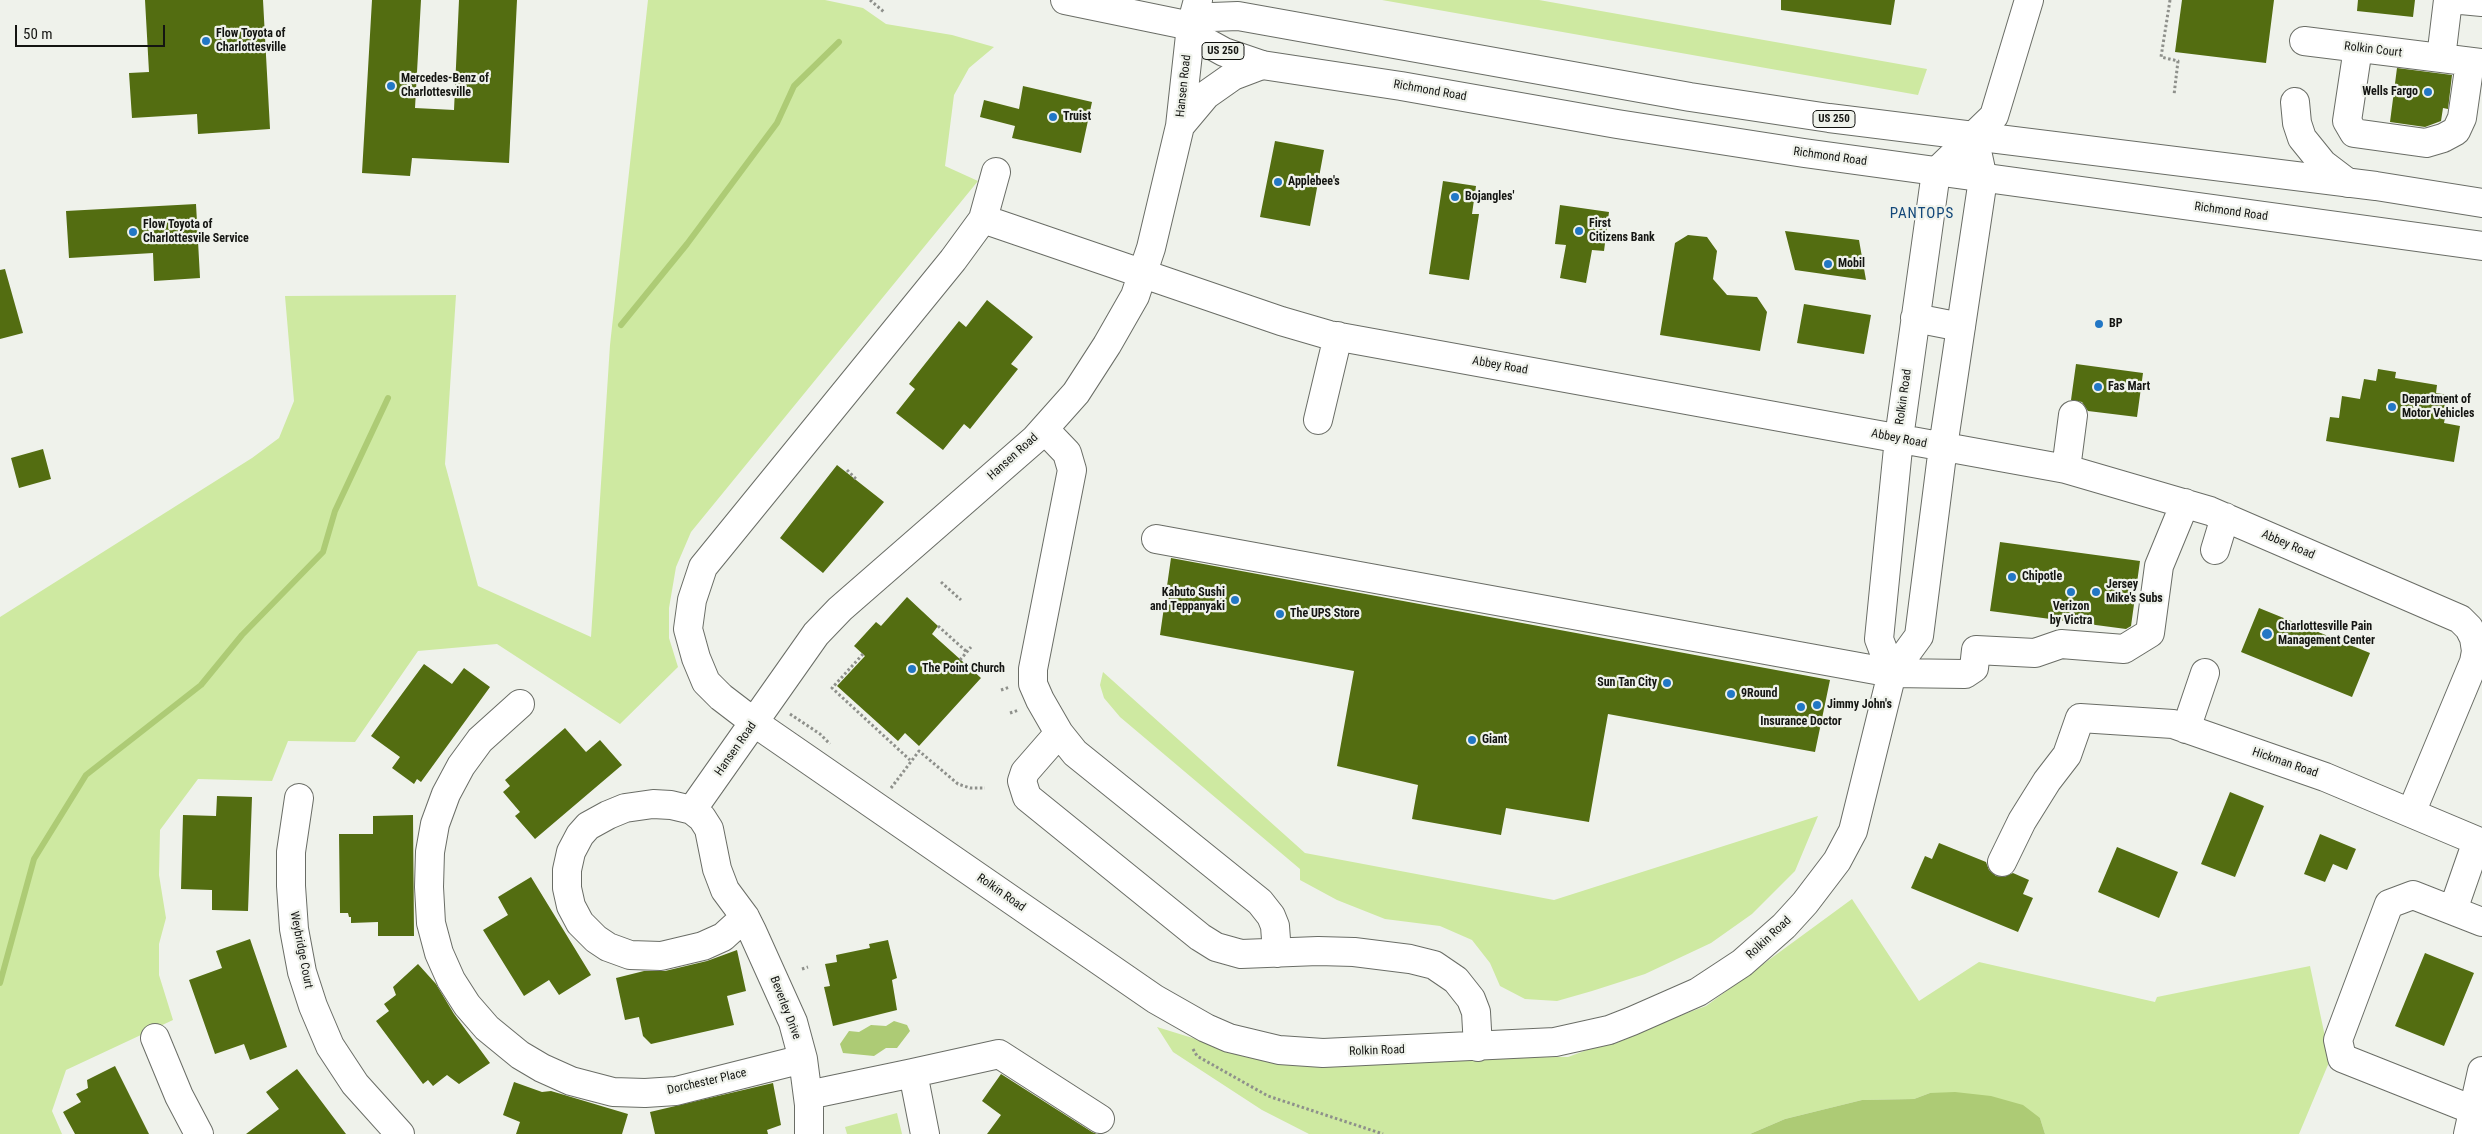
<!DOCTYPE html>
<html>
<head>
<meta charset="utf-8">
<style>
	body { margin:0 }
	#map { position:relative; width:2482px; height:1134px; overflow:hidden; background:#eff2eb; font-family:"Roboto Condensed",sans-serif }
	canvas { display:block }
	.scale { position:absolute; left:15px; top:25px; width:150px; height:22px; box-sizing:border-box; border:2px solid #141512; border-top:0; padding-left:6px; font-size:15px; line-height:18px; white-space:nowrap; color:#141512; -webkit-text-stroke:4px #eff2eb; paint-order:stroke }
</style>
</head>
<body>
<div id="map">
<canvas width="2482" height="1134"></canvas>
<div class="scale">50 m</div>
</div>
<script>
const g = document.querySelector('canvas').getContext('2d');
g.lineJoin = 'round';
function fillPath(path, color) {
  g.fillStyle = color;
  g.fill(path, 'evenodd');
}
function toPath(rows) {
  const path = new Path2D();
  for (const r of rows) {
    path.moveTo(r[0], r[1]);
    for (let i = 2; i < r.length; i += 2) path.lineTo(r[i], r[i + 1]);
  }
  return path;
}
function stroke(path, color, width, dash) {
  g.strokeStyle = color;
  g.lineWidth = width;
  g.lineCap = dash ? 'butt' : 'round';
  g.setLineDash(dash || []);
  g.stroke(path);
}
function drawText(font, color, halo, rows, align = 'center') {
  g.font = font + ' "Roboto Condensed",sans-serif';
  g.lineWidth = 4.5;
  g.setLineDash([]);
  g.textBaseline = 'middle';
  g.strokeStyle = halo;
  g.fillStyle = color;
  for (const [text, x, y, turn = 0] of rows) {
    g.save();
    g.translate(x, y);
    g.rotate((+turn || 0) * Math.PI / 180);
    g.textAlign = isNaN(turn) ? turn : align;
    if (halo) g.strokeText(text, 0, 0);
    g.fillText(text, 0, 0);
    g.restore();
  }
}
fillPath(toPath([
	[648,0,825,0,863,8,886,24,952,35,994,47,969,68,954,95,945,166,978,181,691,532,676,567,669,608,669,638,678,667,620,724,497,644,418,651,355,742,288,741,272,781,198,779,160,830,159,875,166,918,159,944,159,975,173,1020,66,1070,52,1111,62,1134,0,1134,0,617,252,458,279,438,294,401,285,296,456,295,445,464,478,586,591,637,610,345],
	[1382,0,1539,0,1927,69,1918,95],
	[1103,672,1305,853,1554,900,1818,816,1795,871,1752,914,1711,943,1645,974,1592,991,1557,1001,1525,999,1500,986,1490,963,1472,940,1440,926,1385,919,1337,900,1300,880,1300,869,1120,717,1104,698,1100,685],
	[1852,899,1919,1001,1979,962,2155,1002,2157,997,2310,966,2330,1060,2299,1134,2045,1134,2040,1118,1930,1093,1914,1099,1862,1100,1785,1119,1750,1134,1309,1134,1262,1110,1173,1052,1157,1027,1257,1058,1568,1057,1706,1006],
	[897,1113,902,1134,847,1134,845,1127]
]), '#cee9a1');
fillPath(toPath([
	[894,1021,907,1025,910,1031,897,1048,886,1048,874,1056,843,1053,840,1044,849,1031,859,1032,871,1025,886,1026],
	[1955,1092,1991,1096,2023,1105,2040,1118,2045,1134,1750,1134,1785,1119,1862,1100,1914,1099,1930,1093]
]), '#adcb75');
stroke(toPath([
	[621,325,687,244,777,123,794,86,839,42],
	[0,983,34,859,86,775,201,685,242,635,323,552,335,511,388,398]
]), '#adcb75', 6);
fillPath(toPath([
	[145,0,263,0,270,129,198,134,197,114,132,118,129,73,149,72],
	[372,0,421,0,415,108,454,110,459,0,517,0,509,163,412,158,410,176,362,173],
	[1781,0,1895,0,1891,25,1781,10],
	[2182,0,2274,0,2266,63,2175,52],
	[2358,0,2415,0,2413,17,2357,11],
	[2397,68,2452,75,2448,109,2443,108,2441,121,2425,127,2390,122],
	[1023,86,1092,102,1081,153,1012,138,1015,126,980,117,984,100,1019,109],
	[1275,141,1324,150,1310,226,1260,217],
	[1443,181,1476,186,1472,214,1479,214,1469,280,1429,274],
	[196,204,200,278,154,281,153,253,69,258,66,211],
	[1560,205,1609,212,1604,251,1592,250,1586,283,1560,278,1566,245,1555,244],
	[1785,231,1859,240,1866,280,1795,270],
	[1688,235,1707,237,1717,251,1713,279,1727,295,1757,297,1767,312,1760,351,1660,335,1675,243],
	[5,269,23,333,0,339,0,270],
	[987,300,1033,337,1011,364,1018,369,970,429,964,424,943,450,896,413,915,389,909,384,959,321,966,327],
	[1804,304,1871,315,1864,354,1797,343],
	[2076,364,2143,373,2137,417,2088,411,2082,402,2071,400],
	[2378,369,2396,372,2395,378,2437,385,2436,393,2449,395,2444,423,2460,426,2454,462,2326,441,2330,417,2339,418,2342,396,2360,399,2364,379,2376,381],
	[43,449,51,479,19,488,11,458],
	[837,465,884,502,823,573,780,538],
	[2000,542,2140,561,2131,626,2126,629,1990,611],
	[1171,558,1830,680,1815,752,1608,714,1589,822,1506,808,1501,835,1412,819,1418,785,1337,766,1354,671,1160,635],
	[907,597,938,626,932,634,981,678,919,746,905,733,898,741,837,686,865,656,854,646,876,622,881,626],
	[2259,608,2370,653,2352,697,2241,652],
	[424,664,452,684,464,668,490,687,421,782,417,779,414,784,392,768,400,757,371,736],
	[565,728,586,752,600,740,622,765,535,839,515,816,520,812,503,792,510,786,505,780],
	[2230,792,2264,806,2235,877,2201,864],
	[217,796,252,797,248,911,212,910,212,890,181,889,183,815,216,816],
	[413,815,414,936,378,936,378,922,351,923,351,917,349,917,348,913,340,913,339,834,373,834,373,816],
	[2320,834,2356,849,2347,870,2333,864,2325,882,2304,874],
	[1939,843,1986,862,1989,870,1996,876,2004,877,2013,873,2029,880,2023,894,2033,898,2018,932,1911,888,1925,856,1932,859],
	[2117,847,2178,872,2159,918,2098,892],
	[531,877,591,975,559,995,549,980,524,996,483,930,508,915,498,897],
	[250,939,287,1047,250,1060,244,1044,215,1054,189,980,222,968,216,951],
	[888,940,897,978,892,980,897,1010,833,1026,824,987,830,986,825,964,837,962,836,955,870,948,869,944],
	[737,950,746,991,727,996,734,1025,651,1044,643,1036,639,1017,625,1020,616,978,644,971,665,971,707,961],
	[2425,953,2474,973,2444,1046,2395,1026],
	[418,964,436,984,454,1014,490,1063,459,1084,447,1075,433,1086,428,1080,423,1084,376,1021,389,1011,384,1004,396,995,393,987],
	[115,1066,149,1134,75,1134,63,1112,81,1102,76,1094,88,1088,87,1080],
	[297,1069,346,1134,246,1134,279,1109,266,1092],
	[1001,1074,1092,1132,1097,1134,987,1134,1001,1115,982,1101],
	[514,1082,542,1092,551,1091,628,1114,622,1134,516,1134,520,1122,503,1115],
	[773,1083,781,1125,767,1130,768,1134,655,1134,650,1112]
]), '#536d11');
const minor = toPath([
	[2461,0,2482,2],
	[2304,41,2482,63],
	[2358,48,2347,121,2354,133,2426,143,2443,138,2456,131,2462,118,2470,62],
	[2441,58,2448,0],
	[2295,102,2297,123,2302,138,2323,164,2348,183],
	[1180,126,1206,95,1233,76,1262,65],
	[996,172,983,219,953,260,703,567,692,600,688,629,696,658,706,682,721,697,755,723,1155,999,1206,1028,1229,1038,1279,1050,1323,1053,1555,1042,1609,1030,1632,1021,1698,992,1742,963,1784,926,1805,903,1837,861,1853,831,1892,673,1919,636,1943,447,1983,179,1974,137],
	[983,219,1281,321,1329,335,2066,469,2210,511,2460,619,2469,628,2474,638,2476,651,2474,662,2411,813],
	[1915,318,1961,327],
	[1318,420,1338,336],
	[1044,429,1067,453,1072,470,1033,669,1033,684,1040,700,1059,733,1075,753,1260,902,1271,916,1275,926,1277,953],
	[2066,469,2073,415],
	[1156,539,1892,673,1965,674,1974,668,1976,650,2035,653,2061,644,2124,649,2150,633,2159,566,2185,503],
	[2215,550,2225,517],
	[1892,673,1879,639,1899,438,1936,172,1994,116,2029,0],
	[520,704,480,740,461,766,446,794,435,824,430,852,429,887,431,923,439,953,451,980,467,1005,487,1028,520,1055,542,1068,571,1081,613,1092,645,1093,676,1091,803,1059],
	[2186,729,2205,673],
	[1059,733,1025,772,1022,781,1027,797,1200,937,1216,947,1241,954,1318,951,1354,952,1410,959,1434,965,1456,980,1471,999,1476,1012,1478,1047],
	[299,798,291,852,291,886,294,929,302,972,313,1006,330,1046,355,1084,400,1134],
	[692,810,816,634,840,609,1035,439,1076,393,1107,345,1135,296,1151,248,1180,126,1191,26,1198,0],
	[2002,862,2022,821,2047,781,2067,755,2080,718,2173,724,2325,777,2482,843],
	[2453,910,2477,841],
	[745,917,723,937,703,946,661,956,630,955,608,947,596,939,580,923,571,906,567,888,567,870,571,852,580,835,588,826,608,815,625,808,653,804,671,805,692,810,702,818,709,829,717,869,725,890,745,917,752,931,793,1022,803,1059,809,1105,809,1134],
	[155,1038,179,1096,199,1134],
	[913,1073,999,1054,1100,1119],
	[808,1095,913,1073,925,1134],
	[2473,1110,2342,1058,2338,1040,2389,904,2413,895,2482,922],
	[2468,1134,2482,1071]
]);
const highway = toPath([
	[1065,0,1191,26,1212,17,1238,16,1690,97,1829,118,2376,186,2482,203],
	[1191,26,1204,41,1224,52,1262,65,1401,86,1617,124,1804,153,2482,246]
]);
stroke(minor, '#6a6d66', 30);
stroke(highway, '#6a6d66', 30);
stroke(toPath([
	[870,0,884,12],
	[2170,0,2161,57,2178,61,2174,95],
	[847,470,857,480],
	[941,582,961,600],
	[938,626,967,652],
	[863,654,832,688,910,760],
	[960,660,971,647],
	[1001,690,1010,687],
	[1010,713,1019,710],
	[790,714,820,734,830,744],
	[891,788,919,751,958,784,970,788,985,788],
	[802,969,808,967],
	[1193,1049,1197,1056,1268,1096,1383,1134]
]), '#8e908b', 3, [2.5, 2.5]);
stroke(minor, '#fff', 28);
stroke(highway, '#fff', 28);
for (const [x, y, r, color] of [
	[206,41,5,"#2277c5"],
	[391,86,5,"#2277c5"],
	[2428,92,5,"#2277c5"],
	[1053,117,5,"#2277c5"],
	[1278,182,5,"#2277c5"],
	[1455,197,5,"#2277c5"],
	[1579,231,5,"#2277c5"],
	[133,232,5,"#2277c5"],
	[1828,264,5,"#2277c5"],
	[2099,324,5,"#2277c5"],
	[2098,387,5,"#2277c5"],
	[2392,407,5,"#2277c5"],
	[2012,577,5,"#2277c5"],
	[2071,592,5,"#2277c5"],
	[2096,592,5,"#2277c5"],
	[1235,600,5,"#2277c5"],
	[1280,614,5,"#2277c5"],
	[2267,634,6,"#2277c5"],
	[912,669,5,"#2277c5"],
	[1667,683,5,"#2277c5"],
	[1731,694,5,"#2277c5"],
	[1817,705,5,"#2277c5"],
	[1801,707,5,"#2277c5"],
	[1472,740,5,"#2277c5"]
]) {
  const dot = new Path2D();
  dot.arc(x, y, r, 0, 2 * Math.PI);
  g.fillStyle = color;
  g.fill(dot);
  stroke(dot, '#eff2eb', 2);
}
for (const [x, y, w] of [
	[1223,51,42],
	[1834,119,42]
]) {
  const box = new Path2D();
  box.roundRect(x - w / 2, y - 8.5, w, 17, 4);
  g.fillStyle = '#eff2eb';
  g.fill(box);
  stroke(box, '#141512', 1);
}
drawText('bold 11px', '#141512', null, [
	["US 250",1223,51],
	["US 250",1834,119]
]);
drawText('bold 12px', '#141512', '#eff2eb', [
	["Flow Toyota of",216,34],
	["Charlottesville",216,48],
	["Mercedes-Benz of",401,79],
	["Charlottesville",401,93],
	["Wells Fargo",2418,92,"right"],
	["Truist",1063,117],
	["Applebee's",1288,182],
	["Bojangles'",1465,197],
	["First",1589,224],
	["Citizens Bank",1589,238],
	["Flow Toyota of",143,225],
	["Charlottesvile Service",143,239],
	["Mobil",1838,264],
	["BP",2109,324],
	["Fas Mart",2108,387],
	["Department of",2402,400],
	["Motor Vehicles",2402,414],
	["Chipotle",2022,577],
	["Jersey",2106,585],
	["Mike's Subs",2106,599],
	["Kabuto Sushi",1225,593,"right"],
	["and Teppanyaki",1225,607,"right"],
	["Verizon",2071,607,"center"],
	["by Victra",2071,621,"center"],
	["The UPS Store",1290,614],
	["Charlottesville Pain",2278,627],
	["Management Center",2278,641],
	["The Point Church",922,669],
	["Sun Tan City",1657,683,"right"],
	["9Round",1741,694],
	["Jimmy John's",1827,705],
	["Insurance Doctor",1801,722,"center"],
	["Giant",1482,740]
], 'left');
drawText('12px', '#141512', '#eff2eb', [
	["Rolkin Court",2373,50,7],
	["Hansen Road",1184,86,-84],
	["Richmond Road",1430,91,10],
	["Richmond Road",1830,157,8],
	["Richmond Road",2231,212,8],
	["Abbey Road",1500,366,10],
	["Rolkin Road",1904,397,-82],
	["Abbey Road",1899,439,11],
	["Hansen Road",1013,457,-42],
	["Abbey Road",2288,545,23],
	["Hansen Road",736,749,-55],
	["Hickman Road",2285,763,19],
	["Rolkin Road",1001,893,35],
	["Rolkin Road",1769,938,-43],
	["Weybridge Court",301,950,79],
	["Beverley Drive",785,1008,69],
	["Rolkin Road",1377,1051,-2],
	["Dorchester Place",707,1082,-13]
]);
g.letterSpacing = '1px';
drawText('15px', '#124779', '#eff2eb', [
	["PANTOPS",1922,214]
]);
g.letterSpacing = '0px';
</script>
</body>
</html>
